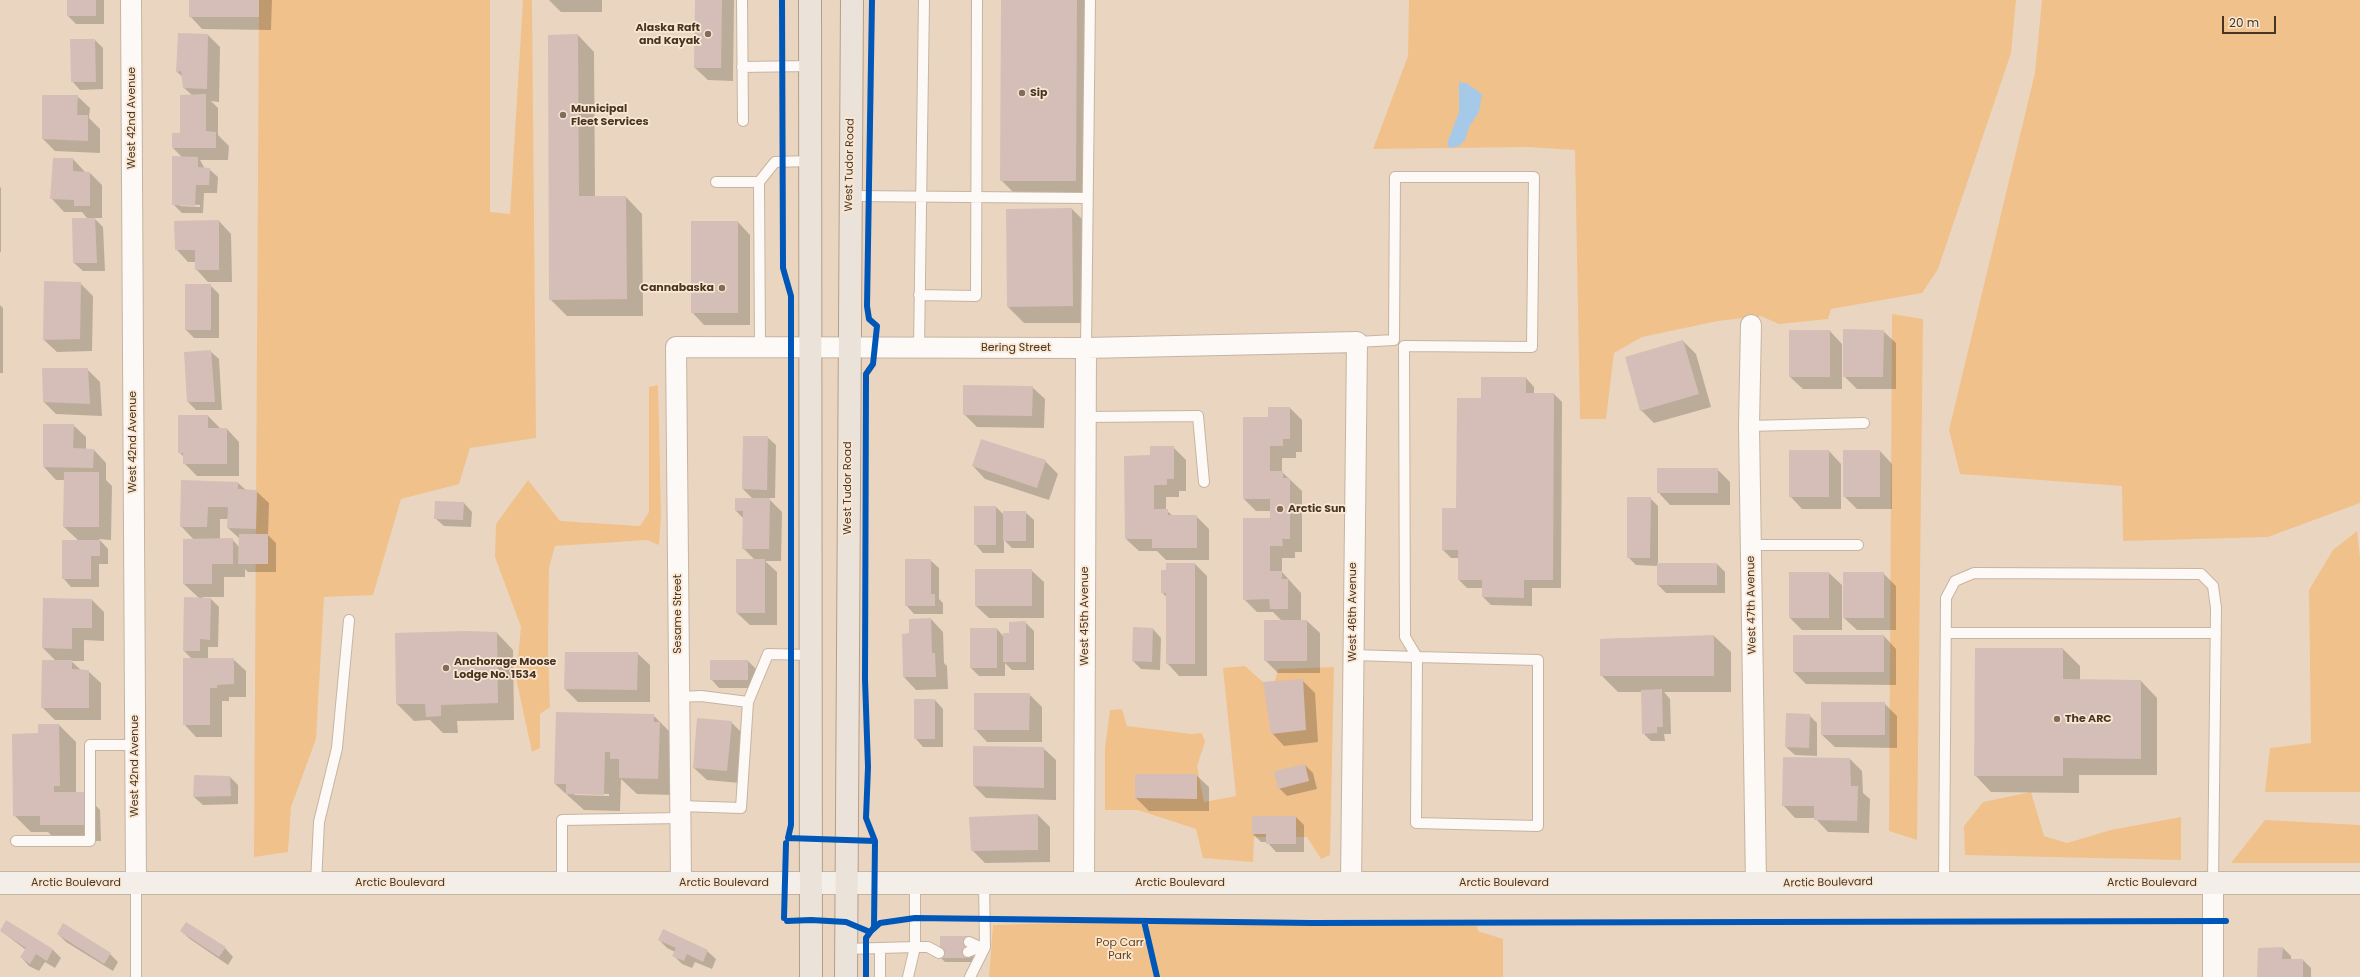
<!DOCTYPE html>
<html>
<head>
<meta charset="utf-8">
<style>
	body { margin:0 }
	#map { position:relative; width:2360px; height:977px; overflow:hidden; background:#ead6c0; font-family:Poppins,sans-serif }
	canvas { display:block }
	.scale { position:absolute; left:2222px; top:16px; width:54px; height:18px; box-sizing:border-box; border:2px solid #483522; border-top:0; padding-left:5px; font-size:12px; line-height:14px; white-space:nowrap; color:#483522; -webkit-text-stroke:3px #fae7d3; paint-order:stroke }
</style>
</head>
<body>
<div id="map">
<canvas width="2360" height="977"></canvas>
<div class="scale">20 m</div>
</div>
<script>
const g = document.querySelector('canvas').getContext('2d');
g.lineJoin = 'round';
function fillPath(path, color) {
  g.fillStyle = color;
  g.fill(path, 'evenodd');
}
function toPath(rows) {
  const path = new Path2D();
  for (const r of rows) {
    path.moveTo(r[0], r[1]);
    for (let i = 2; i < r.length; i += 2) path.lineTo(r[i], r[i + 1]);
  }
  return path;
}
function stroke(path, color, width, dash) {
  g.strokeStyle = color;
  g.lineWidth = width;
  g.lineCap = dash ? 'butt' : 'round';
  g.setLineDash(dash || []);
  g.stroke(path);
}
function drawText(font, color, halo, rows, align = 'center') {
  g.font = font + ' Poppins,sans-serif';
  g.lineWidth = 3.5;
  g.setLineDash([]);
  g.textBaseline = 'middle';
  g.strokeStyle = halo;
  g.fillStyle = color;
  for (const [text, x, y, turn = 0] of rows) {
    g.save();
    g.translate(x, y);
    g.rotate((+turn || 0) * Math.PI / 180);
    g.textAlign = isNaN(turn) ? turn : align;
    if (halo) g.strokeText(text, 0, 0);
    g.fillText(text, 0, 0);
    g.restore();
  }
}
fillPath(toPath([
	[259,0,490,0,490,212,510,214,523,0,532,0,536,438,470,448,459,484,401,499,373,595,324,597,316,739,291,807,288,852,254,857],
	[1409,0,2016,0,2011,53,1938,269,1922,293,1831,309,1828,319,1779,324,1761,316,1718,321,1642,337,1614,353,1606,419,1580,419,1575,150,1528,147,1373,149,1408,56],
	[2042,0,2360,0,2360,503,2268,537,2123,541,2122,486,1960,474,1949,430,2035,73],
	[1892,314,1923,319,1917,840,1889,831],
	[658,385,661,515,659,545,647,540,555,546,549,568,548,650,550,707,540,714,540,748,532,752,516,678,521,627,495,557,496,524,528,480,560,521,640,526,649,512,649,387],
	[2357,531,2360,557,2360,792,2265,792,2270,748,2311,743,2309,590,2333,550],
	[1245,666,1263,682,1275,681,1278,669,1334,667,1330,855,1321,859,1307,837,1254,837,1253,862,1203,858,1196,829,1138,810,1105,810,1105,748,1110,710,1122,709,1127,726,1192,734,1202,733,1205,742,1197,766,1204,802,1236,796,1223,668],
	[2031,792,2044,836,2067,843,2111,830,2181,817,2181,860,1965,855,1964,826,1983,802],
	[2265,820,2360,825,2360,863,2231,863],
	[1144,921,1477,926,1478,931,1503,939,1503,977,989,977,993,925]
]), '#f1c18b');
fillPath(toPath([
	[1459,82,1466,83,1482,94,1479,112,1469,127,1465,140,1459,146,1450,148,1447,144,1459,112]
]), '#a7c9e8');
fillPath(toPath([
	[68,0,104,0,104,24,76,24,68,16],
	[190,0,272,0,271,30,202,29,190,16],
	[549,0,602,0,602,12,561,12],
	[696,0,734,0,733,81,708,80,695,68],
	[1002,0,1094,0,1092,198,1018,197,1001,180],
	[208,35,220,47,219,102,211,101,218,108,218,135,229,146,228,160,200,160,205,169,209,169,218,177,217,193,204,193,203,213,182,213,173,204,182,157,173,148,173,134,181,134,192,95,183,87,183,77,177,72],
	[180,204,200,205,200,207,180,206],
	[578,35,594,52,595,197,626,197,642,214,643,316,567,316,550,299],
	[95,40,103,48,103,89,80,90,72,81],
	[77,96,90,108,89,118,100,129,100,153,55,151,43,139],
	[73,159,86,173,90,173,102,185,102,218,94,218,103,227,105,271,83,271,74,263,88,219,82,212,64,212,52,199],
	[0,187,1,188,1,252,0,252],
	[1072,209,1089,226,1090,323,1024,323,1008,307],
	[219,221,231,234,232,282,208,282,196,269,196,262,188,262,176,249],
	[738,222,750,235,750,325,704,325,692,312],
	[80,283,93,296,92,351,57,352,44,340],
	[210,285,219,294,219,338,194,338,186,330],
	[0,305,3,308,3,373,0,373],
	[1830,331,1842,344,1842,389,1803,389,1790,377],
	[1883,331,1896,343,1896,389,1857,389,1844,376],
	[1683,341,1696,354,1711,407,1654,423,1641,410],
	[210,351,219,359,222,410,196,410,188,402],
	[87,369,100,382,102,416,56,414,44,402],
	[1526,378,1534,387,1534,394,1554,394,1562,402,1561,588,1532,588,1532,606,1491,605,1483,597,1483,588,1467,588,1459,580,1459,558,1451,558,1443,550,1457,509,1482,399],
	[1032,387,1045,399,1044,428,977,427,964,414],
	[1290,408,1302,420,1302,452,1296,452,1296,458,1282,458,1282,472,1302,491,1302,552,1295,552,1295,558,1282,558,1282,572,1301,593,1301,621,1307,621,1320,633,1320,673,1278,673,1265,660,1282,621,1273,612,1257,612,1244,599,1271,519,1271,511,1256,511,1244,499,1269,418],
	[208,416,221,429,227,429,239,442,239,476,197,476,184,463,184,457,179,452],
	[73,425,86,437,86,449,94,450,106,463,106,480,112,486,111,540,99,539,108,549,108,564,99,564,99,587,71,587,63,578,79,541,64,527,65,480,56,480,44,467],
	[767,437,776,445,775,498,768,498,782,512,781,561,765,561,777,572,777,625,750,625,737,613,755,560,743,548,744,519,736,511,753,499,743,489],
	[1173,447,1186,460,1186,491,1179,491,1179,497,1166,497,1166,510,1173,516,1196,516,1209,529,1209,560,1166,560,1157,551,1139,551,1126,539],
	[1829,451,1841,464,1841,509,1802,509,1790,496],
	[1880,451,1892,464,1892,509,1857,509,1844,496],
	[1045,461,1058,474,1049,500,985,479,973,466],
	[1717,469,1730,482,1730,505,1670,505,1658,492],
	[238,483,246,490,256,491,269,503,268,535,276,543,276,572,248,572,245,569,245,577,224,577,224,597,203,597,203,599,211,599,219,607,218,647,208,647,208,659,233,659,246,671,246,697,229,697,229,701,222,701,222,737,196,737,184,724,192,659,184,651,199,598,184,584,184,540,194,540,181,526],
	[220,519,228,519,228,528,240,539,239,547,232,539,220,539],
	[1650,498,1658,506,1658,564,1717,564,1725,572,1725,593,1666,593,1658,585,1658,566,1636,565,1628,557],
	[464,503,472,512,471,527,444,526,435,518],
	[996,507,1004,515,1025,512,1034,520,1034,548,1012,548,1004,540,1004,553,983,553,975,544],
	[930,560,939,568,939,599,943,603,943,614,914,614,906,605],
	[1195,564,1207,576,1207,676,1179,676,1167,663,1167,598,1162,592],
	[1031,570,1044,582,1044,618,989,618,976,606],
	[1829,573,1842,585,1842,630,1802,630,1790,618],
	[1883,573,1896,586,1896,630,1857,630,1844,618],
	[92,600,104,612,104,641,84,640,84,661,71,661,81,670,88,671,101,683,101,720,55,720,42,707,56,661,43,648],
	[931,619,943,632,944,663,947,666,948,689,916,690,904,677,903,635,910,634],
	[1025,622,1034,631,1034,670,1012,670,1005,663,1005,676,979,676,971,668,997,629,1004,637],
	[1134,628,1153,629,1161,638,1160,670,1141,669,1133,661],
	[497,633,513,650,514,720,457,721,458,733,443,733,430,720,414,721,397,704],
	[1714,636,1731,652,1731,692,1664,692,1670,699,1671,734,1664,734,1665,741,1651,741,1643,733,1642,692,1618,692,1601,675,1601,639],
	[1884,636,1896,649,1896,685,1806,684,1794,672],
	[2063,649,2080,666,2080,680,2141,681,2157,698,2157,775,2079,775,2079,793,1991,792,1975,775],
	[637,653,650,665,650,702,578,702,565,689],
	[748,661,756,669,756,688,719,688,711,679],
	[1302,680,1315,693,1318,742,1284,746,1272,733],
	[1029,694,1042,707,1042,742,987,742,975,729],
	[935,700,943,709,943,747,923,747,915,738],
	[1884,703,1897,716,1897,748,1835,747,1822,735],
	[653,715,670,732,674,795,637,794,621,779,620,811,584,810,555,784],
	[573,793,609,794,609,796,575,795],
	[1809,715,1817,723,1817,756,1795,755,1786,747],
	[731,722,744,735,740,783,707,780,694,768],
	[59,725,76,742,76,793,84,793,100,810,101,841,57,841,48,832,31,832,14,815,40,734],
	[1043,748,1056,760,1056,800,986,798,974,786],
	[1850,759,1862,771,1863,793,1870,799,1869,833,1828,832,1815,818,1795,818,1783,805],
	[1305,765,1313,773,1317,789,1287,796,1279,788],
	[1136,775,1196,775,1209,787,1209,811,1149,811,1136,798],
	[230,777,238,785,238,804,203,805,194,797],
	[1038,815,1050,827,1050,862,985,863,972,850],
	[1296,817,1304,825,1304,852,1276,852,1267,842,1261,842,1253,834],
	[7,922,53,950,61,958,55,968,45,962,39,971,29,966,21,957,26,950,1,931],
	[181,931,225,948,233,957,228,965,190,939],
	[58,934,110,954,118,962,113,971,66,942],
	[659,940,707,951,716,959,712,969,695,962,692,968,682,964,674,956,675,952,667,948],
	[974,941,974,962,945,962,941,958],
	[2283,948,2291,956,2291,960,2303,960,2311,968,2311,977,2258,977,2259,949]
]), '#0003');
fillPath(toPath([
	[67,0,96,0,96,16,67,16],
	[189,0,259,0,259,17,189,17],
	[695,0,722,0,721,68,694,68],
	[1001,0,1077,0,1076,181,1000,181],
	[178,33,208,34,207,89,183,88,181,71,176,72],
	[578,34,579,196,626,196,627,299,549,300,548,35],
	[70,39,95,39,96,82,71,82],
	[206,94,206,131,216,132,216,148,172,148,172,133,180,133,180,95],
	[42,95,78,95,77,115,88,115,88,141,42,139],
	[172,156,198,157,198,167,210,168,209,185,196,185,195,206,172,205],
	[53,158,73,158,73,171,90,172,90,206,74,206,74,200,50,199],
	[1072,208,1073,306,1007,307,1006,209],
	[72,218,95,218,97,263,73,263],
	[219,220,219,270,195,270,195,250,175,250,174,221],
	[691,221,738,221,738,313,691,313],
	[44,281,81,282,80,339,43,340],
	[185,284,211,284,211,330,185,330],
	[1843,329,1884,330,1883,377,1843,377],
	[1789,330,1830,330,1830,377,1789,377],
	[1683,340,1699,394,1640,411,1625,357],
	[211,350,215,402,187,402,184,352],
	[42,368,88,368,90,404,43,402],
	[1481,377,1526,377,1526,393,1554,393,1553,580,1524,580,1524,598,1482,597,1482,580,1458,580,1458,550,1442,550,1442,508,1456,508,1457,398,1481,398],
	[963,385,1033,386,1032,416,963,415],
	[1268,407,1290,407,1290,439,1283,439,1283,446,1270,446,1270,471,1283,471,1283,478,1290,478,1290,539,1282,539,1283,546,1270,546,1270,571,1282,571,1282,579,1288,579,1288,609,1270,609,1269,599,1243,600,1243,518,1270,518,1270,499,1243,499,1243,417,1268,417],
	[178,415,208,415,208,428,227,428,227,464,183,464,183,453,178,453],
	[43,424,74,424,73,448,94,449,93,468,43,467],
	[743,436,768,436,767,490,742,489],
	[981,439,1046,460,1037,488,972,466],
	[1150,446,1174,446,1174,479,1167,479,1167,485,1154,485,1154,509,1168,509,1168,515,1197,515,1197,548,1152,548,1152,539,1125,539,1124,456,1150,455],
	[1789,450,1829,450,1829,497,1789,497],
	[1843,450,1880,450,1880,497,1843,497],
	[1657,468,1718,468,1718,493,1657,493],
	[64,472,99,472,99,527,63,527],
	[181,480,238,482,238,489,257,490,256,529,227,528,228,507,208,507,207,527,180,527],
	[1627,497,1651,497,1650,558,1627,558],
	[735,498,770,498,769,549,742,549,743,511,735,511],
	[435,501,464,502,463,520,434,519],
	[974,506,996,506,996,545,974,545],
	[1003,511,1026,511,1026,541,1003,541],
	[239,534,268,534,268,564,238,564],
	[233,538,233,564,212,564,212,584,183,584,183,539],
	[62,540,100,540,100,556,91,556,91,579,62,579],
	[736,559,765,559,765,613,736,613],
	[905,559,931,559,931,594,935,594,935,606,905,606],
	[1166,563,1195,563,1195,664,1166,664,1166,593,1161,593,1161,570,1166,570],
	[1657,563,1717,563,1717,585,1657,585],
	[975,569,1032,569,1032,606,975,606],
	[1789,572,1829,572,1829,618,1789,618],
	[1843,572,1884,572,1884,618,1843,618],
	[184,597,211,598,210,640,200,639,200,651,183,651],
	[43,598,92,599,92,628,72,628,72,649,42,648],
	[931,618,932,653,935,653,936,677,903,677,902,634,909,633,909,619],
	[1264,620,1307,620,1307,661,1264,661],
	[1026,621,1026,662,1003,662,1003,633,1009,633,1009,622],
	[1133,627,1153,628,1152,662,1132,661],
	[970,628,997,628,997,668,970,668],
	[466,631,497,632,498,703,441,705,441,716,426,717,425,704,396,704,395,633],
	[1714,635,1714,676,1600,676,1600,639],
	[1793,635,1884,635,1884,672,1793,672],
	[1975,648,2063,648,2063,679,2141,680,2141,759,2063,758,2063,776,1974,776],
	[565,652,638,652,637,690,564,689],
	[183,658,234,658,234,684,217,685,217,688,210,688,210,725,183,725],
	[42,660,72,660,72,669,89,670,89,708,41,708],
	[710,660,748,660,748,680,710,680],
	[1303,679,1306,730,1271,734,1263,682],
	[1662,689,1663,727,1657,727,1657,733,1642,734,1641,690],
	[974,693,1030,693,1029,730,974,730],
	[914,699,935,699,935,739,914,739],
	[1821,702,1885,702,1885,735,1821,735],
	[556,712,654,714,654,722,660,722,658,779,619,778,619,759,610,759,610,752,605,752,604,795,566,794,566,784,554,784],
	[1786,713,1810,714,1809,748,1785,747],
	[697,718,732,721,727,771,693,768],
	[38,724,59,724,60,786,54,786,54,792,84,792,84,825,40,825,40,816,13,816,12,734,38,733],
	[973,746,1044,747,1044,788,973,786],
	[1783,757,1850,758,1851,786,1858,786,1857,821,1814,820,1814,806,1782,806],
	[1305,764,1309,781,1278,789,1274,771],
	[1135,774,1197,774,1197,799,1135,798],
	[194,775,230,776,231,796,193,797],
	[1038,814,1038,850,971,851,969,817],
	[1252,816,1296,816,1296,844,1266,844,1266,834,1252,834],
	[6,920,53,949,47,961,36,954,30,964,20,957,26,948,0,931],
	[186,922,226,947,219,957,180,931],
	[63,923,111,953,104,964,57,934],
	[663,929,708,950,703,962,687,954,684,961,672,956,676,948,658,940],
	[940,936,970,936,970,958,940,958],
	[2283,947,2282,959,2303,959,2303,977,2257,977,2258,948]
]), '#d4beb7');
const service = toPath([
	[742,0,743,121],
	[742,67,810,66],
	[716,182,759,182],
	[850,196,1087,198],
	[919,295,976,296,977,0],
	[760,347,759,182,775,162,810,161],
	[919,348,924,0],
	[1086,348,1090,0],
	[1085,417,1198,416,1204,482],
	[1749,426,1864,423],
	[1751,545,1858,545],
	[1946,633,2216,633],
	[1353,655,1417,657,1538,660,1538,826,1416,823,1417,657,1405,637,1404,346,1532,347,1534,177,1395,177,1394,340,1357,342],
	[679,697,701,696,748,702],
	[680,806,741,808,748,702,768,654,811,655],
	[16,841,90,841,90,745,135,745],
	[136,883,136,976],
	[316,883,319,822,337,748,349,620],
	[562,883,562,820,680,818],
	[1944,883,1946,598,1955,581,1974,573,2201,574,2213,586,2216,608,2213,883],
	[980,947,985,947,984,883],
	[846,949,880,948],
	[968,952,980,947,969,942],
	[880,977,880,948,915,947,915,883],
	[908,977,915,947,928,947,939,953],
	[970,977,985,947]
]);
const minor = toPath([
	[131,0,136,883],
	[1751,325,1749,426,1756,884],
	[681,882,676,347,1086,348,1357,342,1351,883],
	[1084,883,1086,348],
	[2213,977,2213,883]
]);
const secondary = toPath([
	[0,883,2360,883]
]);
const primary = toPath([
	[810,0,811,977],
	[846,977,852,0]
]);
stroke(service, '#c6b4a2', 12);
stroke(minor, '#c6b4a2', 22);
stroke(secondary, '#c6b4a2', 24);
stroke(primary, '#b29f89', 24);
stroke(service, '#fcf9f6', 10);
stroke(minor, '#fcf9f6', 20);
stroke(secondary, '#f3eee7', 22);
stroke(primary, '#ebe3da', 22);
stroke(toPath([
	[782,0,783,268,791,296,791,825,788,838,875,841],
	[784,918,786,843],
	[787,921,811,920,846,922,870,932],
	[1144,921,1157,977],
	[870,932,880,923,915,918,1311,923,2226,921],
	[866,977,866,938,874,927,875,841,866,818,868,767,865,679,866,374,873,364,877,326,869,319,867,306,872,0]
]), '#0057b8', 6);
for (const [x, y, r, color] of [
	[708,34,4,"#816d59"],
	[1022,93,4,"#816d59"],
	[563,115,4,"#816d59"],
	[722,288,4,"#816d59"],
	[1280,509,4,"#816d59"],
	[446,668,4,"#816d59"],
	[2057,719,4,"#816d59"]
]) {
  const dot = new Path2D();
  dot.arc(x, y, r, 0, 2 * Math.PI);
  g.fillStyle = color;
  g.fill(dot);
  stroke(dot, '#fae7d3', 1.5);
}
drawText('bold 11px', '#483522', '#fae7d3', [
	["Alaska Raft",700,28,"right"],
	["and Kayak",700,41,"right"],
	["Sip",1030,93],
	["Municipal",571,109],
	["Fleet Services",571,122],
	["Cannabaska",714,288,"right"],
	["Arctic Sun",1288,509],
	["Anchorage Moose",454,662],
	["Lodge No. 1534",454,675],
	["The ARC",2065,719]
], 'left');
drawText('11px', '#483522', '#fae7d3', [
	["West 42nd Avenue",132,118,-90],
	["West Tudor Road",850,165,-89],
	["Bering Street",1016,348],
	["West 42nd Avenue",133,442,-90],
	["West Tudor Road",848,488,-90],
	["West 47th Avenue",1752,605,-91],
	["West 46th Avenue",1353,612,-90],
	["Sesame Street",678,614,-90],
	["West 45th Avenue",1085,616,-90],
	["West 42nd Avenue",135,766,-90],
	["Arctic Boulevard",76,883],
	["Arctic Boulevard",400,883],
	["Arctic Boulevard",724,883],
	["Arctic Boulevard",1180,883],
	["Arctic Boulevard",1504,883],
	["Arctic Boulevard",1828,883,-1],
	["Arctic Boulevard",2152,883]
]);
drawText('11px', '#674317', '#fae7d3', [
	["Pop Carr",1120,943],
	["Park",1120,956]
]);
</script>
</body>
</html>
